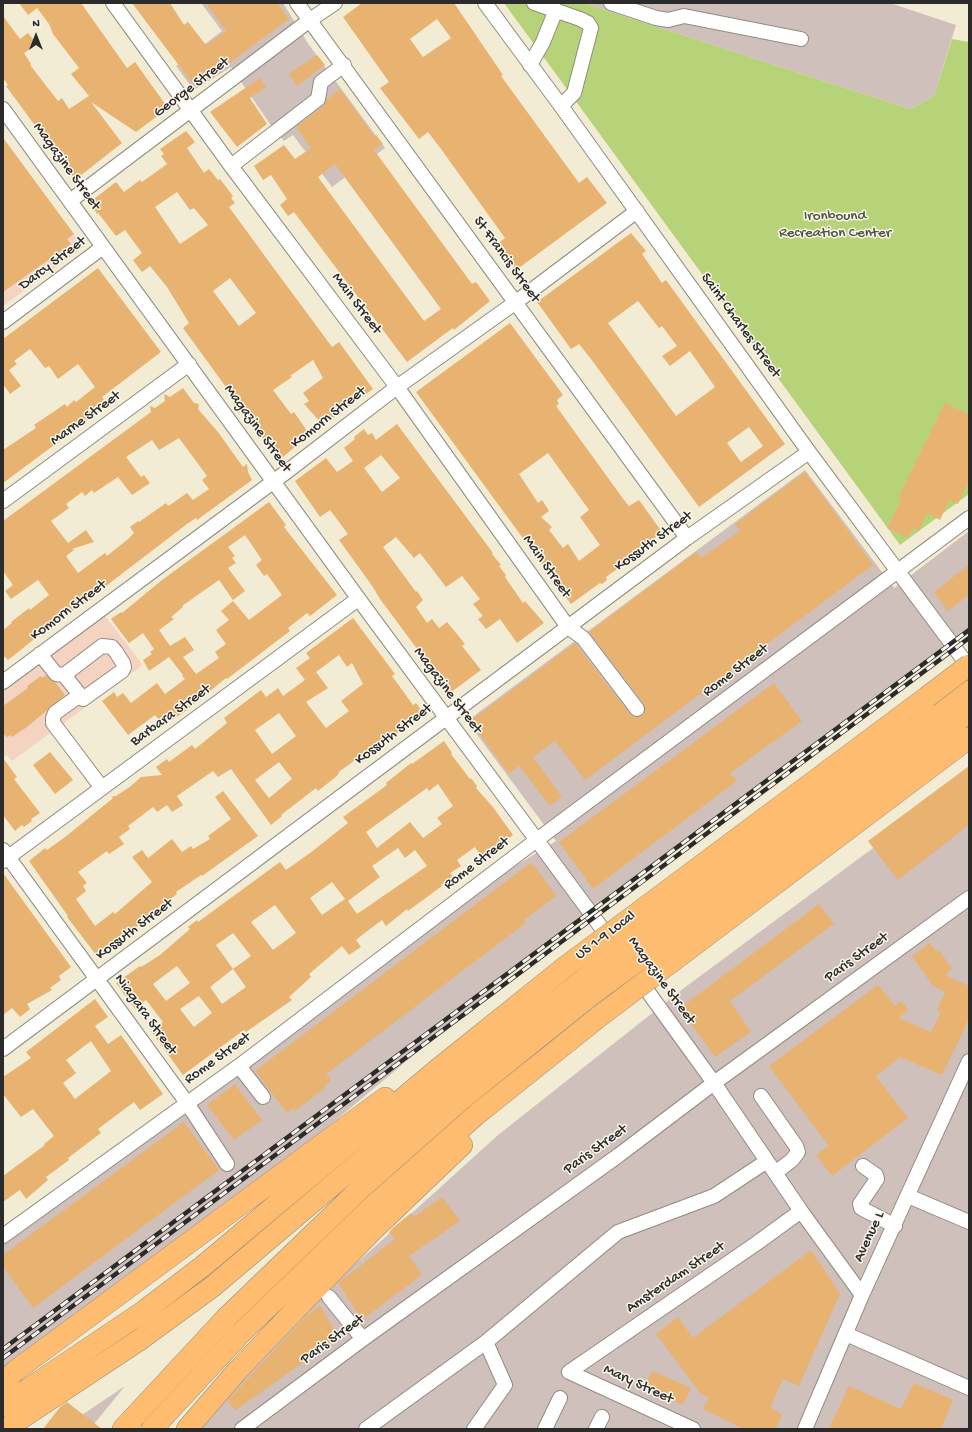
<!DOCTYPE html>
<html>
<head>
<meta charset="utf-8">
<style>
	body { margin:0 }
	#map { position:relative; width:972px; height:1432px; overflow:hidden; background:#f3ecd5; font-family:"Gochi Hand",sans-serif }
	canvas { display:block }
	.frame { position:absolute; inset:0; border:4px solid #2b2b2b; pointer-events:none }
	.north { position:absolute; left:16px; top:16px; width:40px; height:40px; -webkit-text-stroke:3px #fbf7ec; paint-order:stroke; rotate:0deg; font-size:11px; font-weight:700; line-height:16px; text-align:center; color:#2b2b2b }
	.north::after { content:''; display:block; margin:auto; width:14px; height:18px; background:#2b2b2b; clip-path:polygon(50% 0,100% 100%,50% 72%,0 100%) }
</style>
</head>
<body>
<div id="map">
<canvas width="972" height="1432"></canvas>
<div class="frame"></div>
<div class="north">N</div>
</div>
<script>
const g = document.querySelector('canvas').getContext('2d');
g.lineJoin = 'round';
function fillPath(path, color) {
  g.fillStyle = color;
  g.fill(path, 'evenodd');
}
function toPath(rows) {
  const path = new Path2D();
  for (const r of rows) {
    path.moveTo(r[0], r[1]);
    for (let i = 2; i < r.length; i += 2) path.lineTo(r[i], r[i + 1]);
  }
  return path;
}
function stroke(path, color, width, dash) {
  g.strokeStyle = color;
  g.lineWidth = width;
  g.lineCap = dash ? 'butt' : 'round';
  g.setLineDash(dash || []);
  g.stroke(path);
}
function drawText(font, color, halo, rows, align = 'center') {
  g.font = font + ' "Gochi Hand",sans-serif';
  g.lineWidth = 3;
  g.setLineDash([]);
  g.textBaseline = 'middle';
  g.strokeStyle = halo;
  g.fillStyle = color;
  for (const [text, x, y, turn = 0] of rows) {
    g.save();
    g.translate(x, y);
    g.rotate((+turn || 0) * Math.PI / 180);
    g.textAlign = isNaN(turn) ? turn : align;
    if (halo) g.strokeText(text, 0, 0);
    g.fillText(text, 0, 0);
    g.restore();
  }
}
fillPath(toPath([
	[3,137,83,247,3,306],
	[105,616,143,665,12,761,7,755,3,758,3,691]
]), '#f4d3c0');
fillPath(toPath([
	[201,3,283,3,309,45,385,148,332,187,293,135,284,141,270,124,231,67,194,90,176,66,222,31],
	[584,3,890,3,956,25,934,96,910,109],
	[805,470,894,588,969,531,969,630,520,966,175,1255,3,1371,3,1242,463,898,556,841,467,721],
	[969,777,969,1429,194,1429,349,1270,498,1135,684,988],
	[125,1386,90,1429,61,1429]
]), '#d0c0bc');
fillPath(toPath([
	[504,3,584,3,910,109,934,96,952,39,969,42,969,494,900,545]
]), '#b7d379');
fillPath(toPath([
	[19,3,81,3,127,68,135,62,168,108,136,132,91,102,122,143,75,180,6,86,8,85,3,78,3,16,20,39,28,33,37,44,24,53,31,64,30,65,58,101,62,98,69,109,89,96,71,74,79,68,53,34,49,24,37,8,28,15],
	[132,3,170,3,184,25,188,22,206,45,226,31,206,3,277,3,289,19,196,88],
	[362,3,454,3,503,75,501,76,579,183,587,177,607,203,516,270,497,244,505,238,441,149,428,132,419,139,380,88,389,82,343,17],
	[437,19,451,38,423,57,410,39],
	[317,55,325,65,297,86,289,74],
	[260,78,266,87,250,98,267,124,237,147,210,112],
	[340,89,374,136,376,135,383,144,374,150,472,284,476,282,490,301,454,330,453,328,446,333,407,362,294,212,288,216,280,205,287,199,271,175,263,180,254,166,284,145,295,159,311,148,296,127,323,106,327,99],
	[335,164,441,309,424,321,318,177],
	[186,131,195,142,187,148,204,173,209,169,218,180,220,179,233,196,231,198,235,203,229,207,267,259,332,347,339,342,373,389,323,425,304,404,309,401,303,393,323,378,313,360,290,376,292,377,273,390,291,414,294,412,310,435,279,460,183,328,189,323,167,287,150,266,142,272,133,260,142,253,125,230,116,236,98,213,97,214,90,202,116,182,124,192,140,180,142,182,167,164,161,156,164,154,160,149],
	[177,192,190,210,194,208,208,225,180,244,155,207],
	[230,278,256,313,239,326,213,291],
	[3,138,74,234,67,239,71,244,3,292],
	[631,233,646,251,642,254,662,283,666,280,785,444,699,507,591,359,579,344,571,349,537,302],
	[638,301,659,328,662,326,677,346,662,356,670,366,690,351,715,387,676,416,608,323],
	[749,427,763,446,741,462,727,443],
	[98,268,161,352,102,397,108,405,3,483,3,450,36,428,34,425,65,404,67,407,74,400,76,402,95,387,78,364,58,379,49,366,45,368,30,349,14,361,17,364,9,370,21,386,10,394,3,384,3,339],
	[510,323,563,395,557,400,559,404,556,406,624,500,629,506,639,500,662,532,644,546,646,548,606,577,607,580,602,584,600,583,571,604,416,392],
	[548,453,589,510,580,517,600,545,579,561,568,544,563,548,549,530,552,527,541,517,549,511,542,500,538,503,519,474],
	[183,388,194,403,199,404,198,409,218,432,243,467,247,464,248,472,252,480,197,520,196,518,187,524,102,589,88,602,75,609,47,629,8,660,3,655,3,630,12,623,11,622,29,608,30,610,49,595,38,580,11,599,5,591,13,585,3,571,3,521,151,412,150,406,155,408,165,401,164,394,170,397],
	[179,438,207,476,202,480,209,489,193,500,187,493,170,505,168,506,166,503,139,522,138,521,130,527,134,533,128,539,107,556,105,553,78,573,66,556,74,550,72,549,94,542,86,530,68,543,51,521,69,508,66,504,82,492,85,496,92,490,94,493,118,477,132,495,150,483,144,475,141,477,126,457,152,440,159,450],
	[945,403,969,415,969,480,958,504,949,500,940,520,927,513,919,531,913,528,908,538,887,528,901,500,898,498],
	[397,424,493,553,492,554,501,565,499,566,506,575,505,577,523,603,525,601,544,623,517,643,500,619,486,629,478,619,483,616,473,604,480,599,462,576,446,587,420,553,414,558,396,537,383,547,416,592,417,591,423,600,416,607,427,623,432,619,439,628,447,622,465,644,462,646,481,670,450,693,380,599,373,587,339,540,348,534,330,510,320,517,295,481,326,458,337,472,353,461,344,448,355,439,354,437,364,429,368,435,372,433,376,440],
	[381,455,400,478,382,492,364,468],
	[805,472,873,565,585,780,555,741,533,757,562,797,550,806,519,766,509,774,470,721,575,643,630,714,634,717,642,716,645,712,644,704,589,632,696,552,701,558,740,531,735,524],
	[269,502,286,525,284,527,337,595,310,616,307,613,288,628,290,631,227,679,226,678,183,713,163,725,155,715,128,735,102,701,114,692,117,697,123,693,131,703,157,683,165,694,185,679,182,676,183,675,169,657,149,671,143,660,152,654,150,652,154,649,143,633,129,643,111,619,121,612,122,613,162,580],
	[245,535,262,560,256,565,264,576,267,574,282,595,249,620,233,601,221,611,229,620,216,630,226,644,215,652,219,658,196,674,183,657,194,650,185,637,170,646,159,630,174,619,171,617,183,607,182,606,219,580,233,600,245,591,228,568,236,563,232,558,235,556,228,547],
	[969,565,969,595,948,611,934,592],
	[353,618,395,674,392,676,413,705,416,703,424,714,365,756,364,754,340,771,337,776,318,791,316,788,281,815,282,816,271,825,231,769,218,777,213,771,177,796,183,805,172,812,167,805,157,812,153,807,128,826,130,829,119,837,124,844,109,854,107,851,78,872,87,883,83,886,86,891,76,899,95,926,113,912,115,914,152,882,132,857,142,850,148,858,172,839,182,852,191,846,193,849,210,839,208,836,231,819,215,797,223,791,258,836,202,876,201,875,176,892,177,894,173,897,143,919,144,920,134,929,97,956,67,917,68,916,29,861,45,848,47,850,65,837,112,799,113,796,116,796,131,786,141,777,162,775,156,767,167,759,169,762,192,745,195,749,227,723,224,718,261,690,266,697,278,688,283,696,305,680,296,668,310,658,306,653],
	[339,655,347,667,352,663,363,684,341,701,349,711,326,728,306,702,328,688,316,672],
	[279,713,296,736,272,754,255,730],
	[279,762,292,779,269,798,255,780],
	[46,675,55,682,65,695,27,727,12,737,10,735,7,737,3,733,3,706,28,688,27,686,41,676,42,678],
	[774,683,802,721,730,773,737,781,593,889,559,842],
	[444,741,452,753,451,754,470,779,471,778,477,786,476,788,493,807,513,835,482,858,475,847,457,860,461,866,450,873,453,876,441,885,442,886,408,911,407,909,386,926,382,920,366,932,356,940,361,947,349,955,342,946,309,974,311,977,289,997,292,1000,246,1032,244,1030,183,1075,151,1031,163,1022,146,1000,135,1009,116,983,140,966,141,967,160,955,190,929,188,927,197,920,198,922,280,862,286,870,310,853,348,823,343,817,387,785,386,783,411,763,412,764],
	[438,784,453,806,437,818,442,824,423,838,410,822,377,848,366,832,427,788,429,791],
	[398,848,405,858,415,850,427,866,357,914,348,901,380,877,372,866],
	[332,882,345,899,322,915,310,898],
	[275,905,296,933,273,950,251,922],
	[233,933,251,956,233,969,216,945],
	[177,966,190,983,166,1001,153,984],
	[233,969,246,987,222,1004,210,987],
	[199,996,212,1013,194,1027,180,1009],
	[50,752,73,780,55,794,33,765],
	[3,758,17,777,14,779,40,813,31,819,32,821,24,827,22,825,15,831,3,815],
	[969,766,969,825,898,880,868,841],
	[529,864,534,865,556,896,524,920,526,923,326,1074,331,1081,324,1086,325,1088,295,1111,293,1108,287,1113,255,1071],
	[3,873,71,967,59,976,61,980,50,988,52,990,27,1004,30,1009,20,1017,12,1008,3,1015],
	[819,904,834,924,730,1001,751,1032,715,1057,680,1008],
	[930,943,936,952,939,950,952,969,945,975,969,986,969,1017,964,1030,942,1075,900,1057,876,1076,908,1118,832,1176,816,1155,829,1146,769,1066,878,985,895,1006,901,1001,908,1010,899,1018,931,1032,941,1012,937,1010,945,992,933,986,912,956],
	[95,999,108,1017,95,1026,108,1044,121,1035,163,1094,140,1110,134,1102,98,1129,101,1133,68,1158,69,1160,46,1177,48,1180,26,1199,20,1190,3,1202,3,1176,45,1145,44,1144,54,1136,33,1109,21,1117,3,1094,3,1077,31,1058,26,1052],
	[91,1041,111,1071,75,1099,63,1083,76,1073,66,1060],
	[235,1084,262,1120,234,1140,207,1105],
	[184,1122,219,1170,33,1308,3,1267,3,1255],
	[442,1197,460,1221,409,1256,422,1275,362,1320,338,1283,395,1239,389,1232,394,1227,411,1213,414,1217],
	[811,1250,840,1294,799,1386,783,1379,770,1408,782,1414,776,1429,743,1429,703,1409,709,1397,701,1394,656,1334,678,1317,693,1338],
	[320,1306,339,1337,236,1410,227,1401,307,1315],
	[652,1371,691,1388,683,1405,644,1388],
	[914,1383,953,1400,941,1429,829,1429,849,1386,901,1409],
	[67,1402,102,1429,43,1429,60,1407]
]), '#e8b271');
const minor = toPath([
	[113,3,231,166,397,387,568,627,583,638,637,709],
	[297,3,687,538],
	[485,3,561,106,809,452,969,667],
	[534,3,580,19,588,23,591,28,574,93,561,106],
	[611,3,656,18,668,20,684,16,801,39],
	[530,65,543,42,556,10],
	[3,109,366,609,612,942],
	[231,166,318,99,321,82,344,65],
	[70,201,310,20,335,3],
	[3,322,103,247],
	[3,501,189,364],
	[40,654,56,674,64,675,80,695,55,713,53,718,53,723,102,788],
	[64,675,102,646,112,647,116,652,123,663,124,667,122,671,83,699,80,695],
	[3,682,285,473,397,387,516,302,637,211],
	[3,850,187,1103,227,1164],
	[3,861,358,599],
	[638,978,714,1083,801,1211,862,1295],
	[3,1049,687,538,809,452],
	[239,1066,263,1097],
	[761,1096,796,1146,798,1152,792,1160,775,1173],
	[863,1166,876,1175,877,1179,860,1204,861,1208,895,1226],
	[908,1196,969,1222],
	[3,1236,239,1066,538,839,969,518],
	[329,1297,363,1339],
	[846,1334,969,1388],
	[569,1372,757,1243,801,1211],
	[569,1372,693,1429],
	[242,1429,363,1339,619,1155,714,1083,969,898],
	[366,1429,486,1342],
	[474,1429,505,1385,486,1342,618,1232,714,1196,767,1161],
	[545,1429,560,1398],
	[596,1429,602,1417],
	[805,1429,862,1295,969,1061]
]);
const highway = toPath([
	[647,906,927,697],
	[660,922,969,691],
	[670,937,969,712],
	[682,954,969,738],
	[3,1384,15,1371,385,1098],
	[3,1406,144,1311,203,1266,438,1069,565,967],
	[5,1429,138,1341,212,1287,477,1063,578,984],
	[123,1429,226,1318,359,1190,463,1098,587,998],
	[152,1429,241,1333,373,1206,476,1115,600,1016],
	[187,1429,238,1370,298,1307,374,1229,462,1145]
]);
stroke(minor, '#8f8c80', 16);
stroke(highway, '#8f8c80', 22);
stroke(minor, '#fff', 14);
stroke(highway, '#fdbc70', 21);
const rail = toPath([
	[3,1349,969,630],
	[3,1358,969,638]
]);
stroke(rail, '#2b2b2b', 4.5);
stroke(rail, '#fbf7ec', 3, [9]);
const highwayBridge = toPath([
	[927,697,969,665],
	[565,967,647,906],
	[578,984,660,922],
	[587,998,670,937],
	[600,1016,682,954]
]);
stroke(highwayBridge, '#8f8c80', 22, []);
stroke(highwayBridge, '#fdbc70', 21);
drawText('15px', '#2b2b2b', '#fbf7ec', [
	["George Street",192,88,-37],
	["Magazine Street",66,167,54],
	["St Francis Street",506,260,54],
	["Darcy Street",53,264,-37],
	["Main Street",356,304,53],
	["Saint Charles Street",740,326,54],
	["Komorn Street",329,418,-38],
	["Marne Street",86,419,-36],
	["Magazine Street",257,429,54],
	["Kossuth Street",654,542,-36],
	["Main Street",546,567,55],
	["Komorn Street",69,611,-37],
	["Rome Street",736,671,-37],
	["Magazine Street",447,691,53],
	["Barbara Street",171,716,-36],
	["Kossuth Street",394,735,-37],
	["Rome Street",477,864,-37],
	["Kossuth Street",135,930,-37],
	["US 1-9 Local",606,936,-37],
	["Paris Street",857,958,-36],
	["Magazine Street",661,981,54],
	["Niagara Street",145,1015,54],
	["Rome Street",218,1059,-36],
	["Paris Street",596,1150,-36],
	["Avenue L",870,1237,-65],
	["Amsterdam Street",676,1278,-34],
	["Paris Street",333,1340,-36],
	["Mary Street",638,1385,25]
]);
drawText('15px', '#4e553e', '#fbf7ec', [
	["Ironbound",835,217],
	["Recreation Center",835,234]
]);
</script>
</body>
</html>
